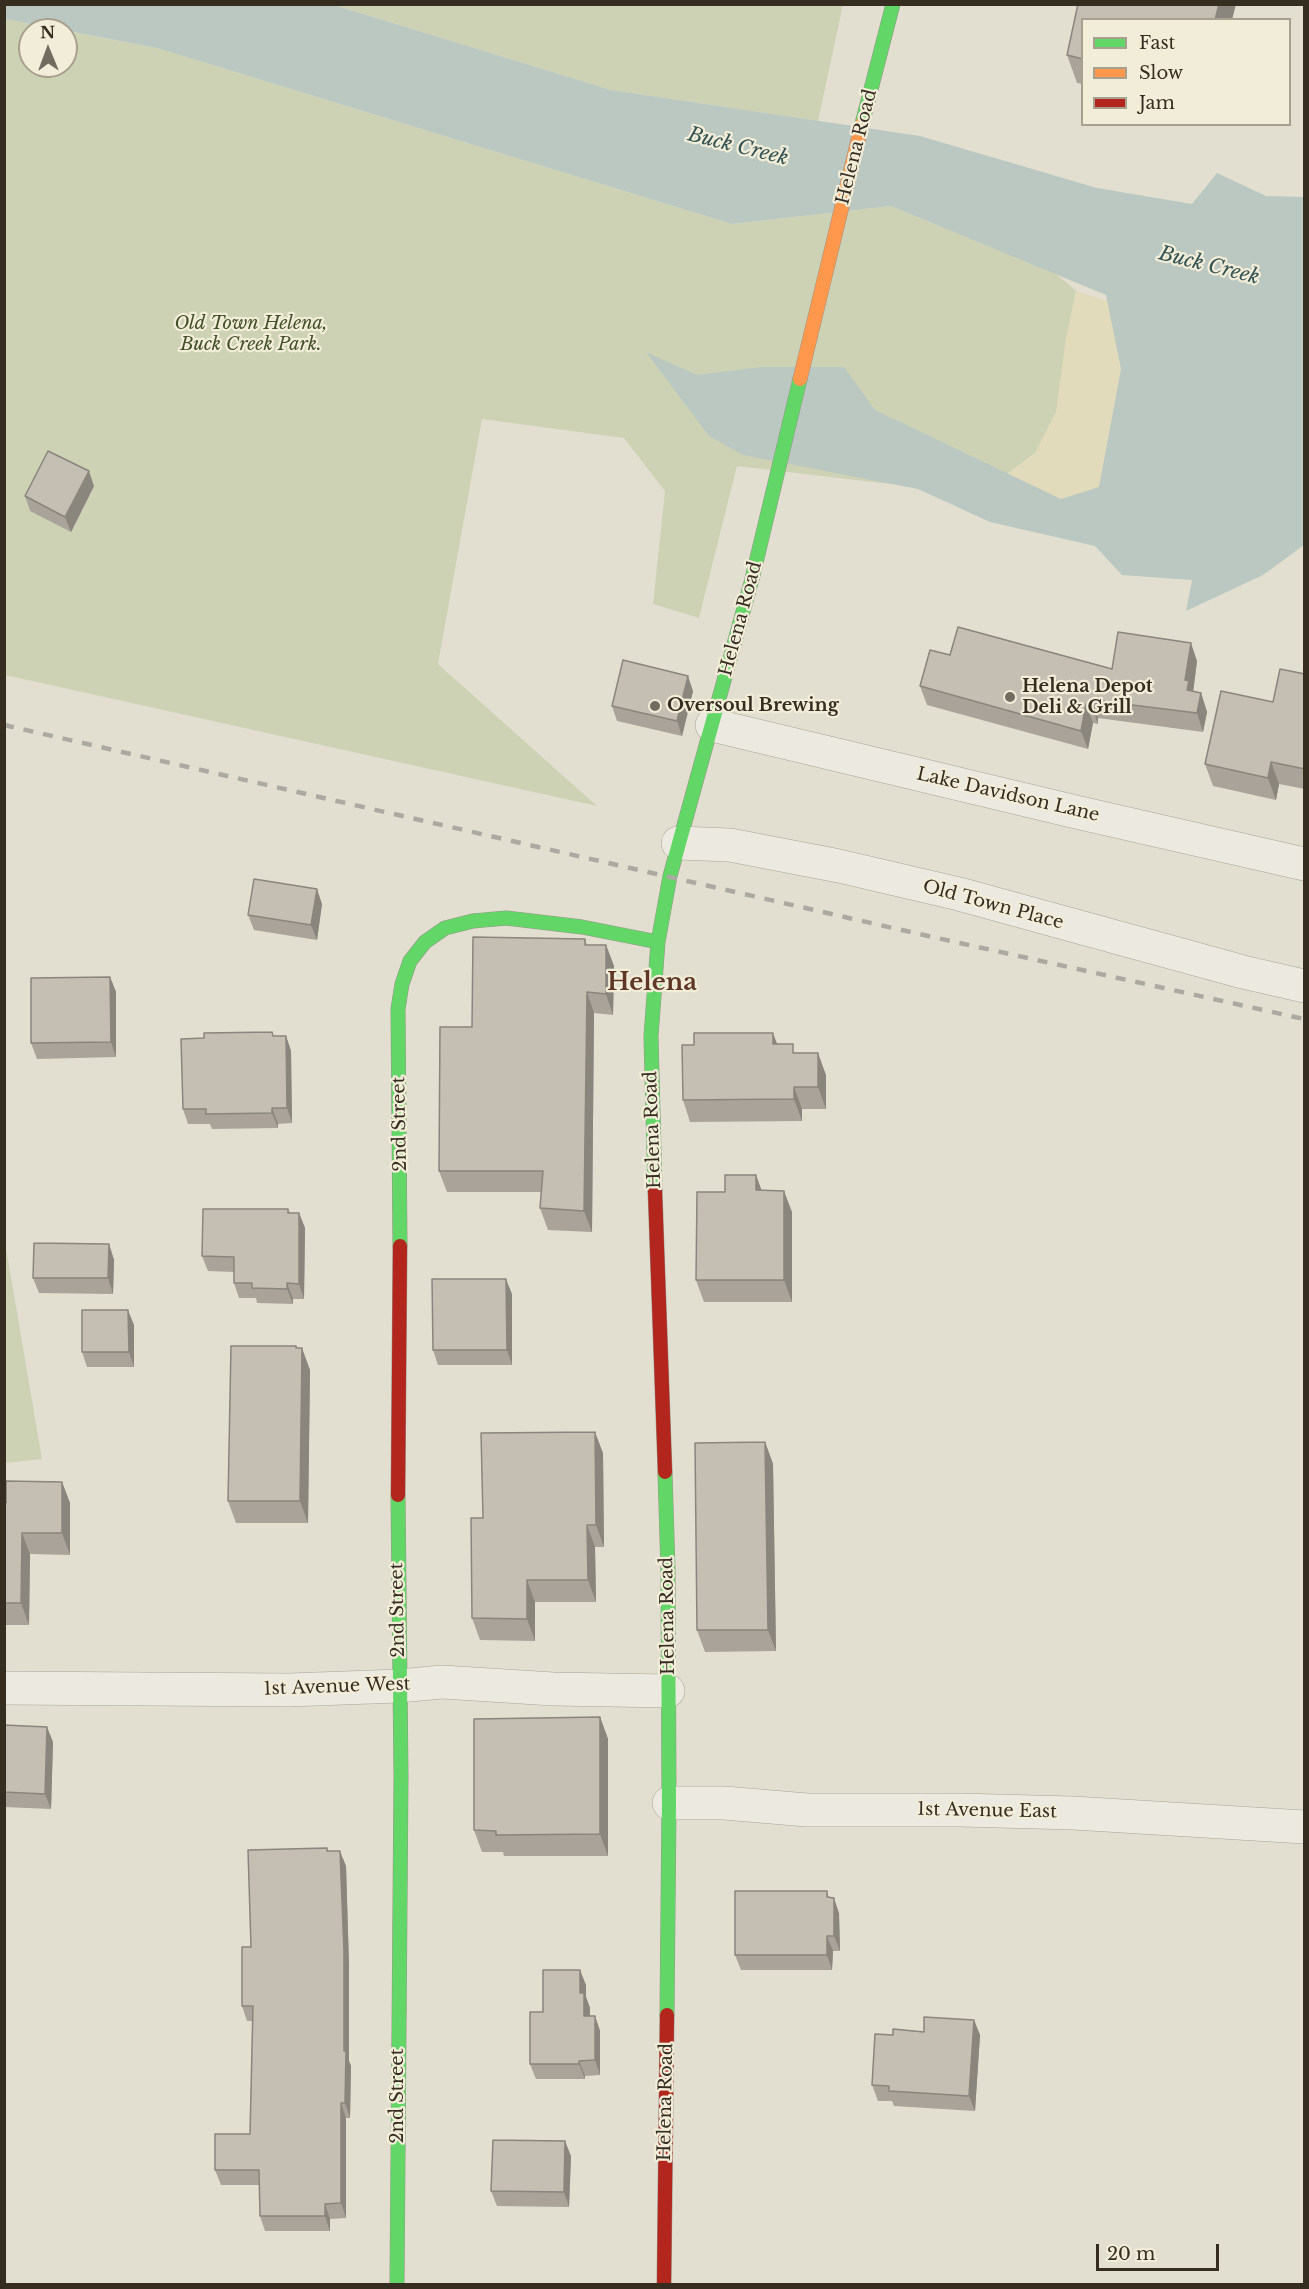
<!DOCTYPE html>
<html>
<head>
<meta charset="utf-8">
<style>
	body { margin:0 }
	#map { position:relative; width:1309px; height:2289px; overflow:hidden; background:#e2dfd1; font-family:"Libre Baskerville",serif }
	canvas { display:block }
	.frame { position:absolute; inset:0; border:6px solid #362d21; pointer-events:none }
	.legend { position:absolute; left:1081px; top:18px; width:210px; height:108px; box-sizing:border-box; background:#f2edd8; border:2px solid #a7a08f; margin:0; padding:8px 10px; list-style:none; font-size:18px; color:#362d21 }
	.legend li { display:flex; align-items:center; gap:12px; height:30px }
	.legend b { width:30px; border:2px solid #a7a08f }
	.north { position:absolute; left:18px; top:18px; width:60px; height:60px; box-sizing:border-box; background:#f2edd8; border:2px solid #a7a08f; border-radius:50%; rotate:359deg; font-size:16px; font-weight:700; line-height:24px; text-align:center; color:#362d21 }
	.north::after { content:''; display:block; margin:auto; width:21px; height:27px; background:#726b5f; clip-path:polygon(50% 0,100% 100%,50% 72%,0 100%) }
	.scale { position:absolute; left:1096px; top:2244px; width:123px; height:27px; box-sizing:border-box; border:3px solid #362d21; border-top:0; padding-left:8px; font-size:18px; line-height:21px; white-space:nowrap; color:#362d21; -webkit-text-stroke:4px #f2edd8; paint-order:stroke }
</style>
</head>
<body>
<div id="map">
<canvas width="1309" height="2289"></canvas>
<div class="frame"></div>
<ul class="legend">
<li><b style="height:8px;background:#63d668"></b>Fast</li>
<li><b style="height:8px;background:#ff974d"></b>Slow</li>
<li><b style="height:8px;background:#b3261e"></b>Jam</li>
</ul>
<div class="north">N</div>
<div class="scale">20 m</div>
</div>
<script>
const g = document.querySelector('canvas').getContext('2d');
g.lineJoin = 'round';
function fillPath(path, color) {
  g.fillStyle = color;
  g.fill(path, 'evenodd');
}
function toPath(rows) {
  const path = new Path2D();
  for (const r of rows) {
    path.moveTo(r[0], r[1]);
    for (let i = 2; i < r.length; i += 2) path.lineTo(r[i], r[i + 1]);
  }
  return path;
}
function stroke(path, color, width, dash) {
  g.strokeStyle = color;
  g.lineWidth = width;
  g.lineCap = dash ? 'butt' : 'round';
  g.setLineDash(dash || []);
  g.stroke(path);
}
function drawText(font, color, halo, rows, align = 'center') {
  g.font = font + ' "Libre Baskerville",serif';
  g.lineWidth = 4.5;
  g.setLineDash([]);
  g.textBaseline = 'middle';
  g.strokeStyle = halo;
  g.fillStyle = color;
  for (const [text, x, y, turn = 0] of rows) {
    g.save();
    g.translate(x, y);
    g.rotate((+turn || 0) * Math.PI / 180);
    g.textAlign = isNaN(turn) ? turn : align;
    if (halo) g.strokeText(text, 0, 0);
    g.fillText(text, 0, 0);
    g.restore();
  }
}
fillPath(toPath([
	[334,5,843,5,818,121,611,90],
	[5,19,62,30,30,30,30,66,66,66,66,31,157,48,732,224,891,206,1055,273,1106,316,1067,505,737,466,699,618,653,604,665,491,624,438,482,419,438,664,597,806,5,675],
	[5,1242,42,1459,5,1463,4,1463]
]), '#ced2b5');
fillPath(toPath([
	[1076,291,1125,307,1122,490,1053,510,987,489,1035,453,1056,412,1066,338]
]), '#e2dbbb');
fillPath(toPath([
	[4,5,334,5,611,90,920,136,1097,188,1192,204,1217,173,1266,196,1304,197,1304,545,1263,575,1186,611,1192,580,1122,575,1095,546,990,522,918,489,743,455,709,436,646,352,697,375,762,367,844,367,875,410,1061,499,1099,487,1121,369,1106,295,891,206,732,224,157,48,5,19]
]), '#bac8c1');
const street = toPath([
	[712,725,1076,812,1304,864],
	[678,843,730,845,839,866,959,894,1243,972,1304,986],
	[4,1688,289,1690,399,1686,442,1682,553,1689,668,1691],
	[669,1803,724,1803,807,1810,960,1810,1073,1813,1304,1827]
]);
const fast = toPath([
	[862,124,893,4],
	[655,1191,651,1036,658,942,670,876,752,579,800,379],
	[400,1246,398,1009,402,984,410,961,425,942,445,928,473,921,506,918,582,927,658,942],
	[665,1472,668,1571,669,1803,667,2015],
	[397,2284,401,1776,398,1495]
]);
const slow = toPath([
	[800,379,862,124]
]);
const jam = toPath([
	[655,1191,665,1472],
	[398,1495,400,1246],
	[664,2284,667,2015]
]);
stroke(street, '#a8a499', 34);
stroke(fast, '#989489', 15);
stroke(slow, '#989489', 15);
stroke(jam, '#989489', 15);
stroke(street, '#ebe9e0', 33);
stroke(fast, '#63d668', 14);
stroke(slow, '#ff974d', 14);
stroke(jam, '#b3261e', 14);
stroke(toPath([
	[4,725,928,936,1304,1019]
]), '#aba9a1', 4.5, [10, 10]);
fillPath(toPath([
	[1083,20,1083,84,1077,83,1067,55],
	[94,486,71,532,30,511,25,496],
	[950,655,1112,669,1197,661,1193,691,1201,693,1207,712,1203,732,1098,718,1098,724,1093,723,1088,749,927,705,920,686],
	[1305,674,1305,789,1279,784,1276,800,1213,786,1205,764],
	[693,691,682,736,617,721,612,706],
	[322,904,317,940,254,930,248,915],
	[585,939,587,945,606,945,614,966,613,1015,594,1013,592,1232,548,1230,540,1208,541,1192,447,1192,439,1171,472,1027],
	[110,977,116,992,116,1057,37,1059,31,1043],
	[274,1036,286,1036,291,1051,292,1123,278,1124,278,1128,212,1129,210,1124,188,1124,183,1109],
	[777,1044,796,1053,826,1075,826,1109,802,1109,802,1121,690,1122,683,1100],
	[756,1175,761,1190,792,1212,792,1302,704,1302,696,1280,725,1192],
	[288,1209,290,1213,299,1213,305,1228,304,1299,293,1299,293,1304,257,1303,256,1298,239,1298,234,1283,234,1272,208,1271,202,1256],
	[109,1244,114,1260,113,1294,39,1293,33,1278],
	[512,1294,512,1365,438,1365,433,1350],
	[134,1325,134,1367,87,1367,82,1352],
	[297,1348,310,1370,308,1523,236,1523,228,1501],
	[765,1442,773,1464,776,1651,705,1652,697,1630],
	[603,1453,604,1547,595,1547,596,1602,535,1602,535,1641,480,1640,472,1618,483,1518],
	[62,1482,70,1503,70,1555,30,1554,29,1625,4,1625,4,1503],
	[600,1717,608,1739,608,1856,504,1856,503,1852,482,1852,474,1830],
	[4,1725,53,1742,51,1809,4,1807],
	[327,1848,328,1851,346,1866,349,1966,349,2061,351,2066,350,2118,346,2118,346,2218,330,2219,330,2231,265,2231,260,2216,259,2185,221,2185,215,2170,250,2134,253,2021,247,2021,242,2006,251,1947],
	[827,1891,829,1898,839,1913,840,1951,833,1951,832,1970,741,1970,735,1955],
	[586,1985,586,1997,590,2008,590,2016,595,2016,600,2031,600,2075,585,2076,585,2079,536,2079,530,2064],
	[974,2020,980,2035,975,2111,894,2106,892,2101,878,2101,872,2085,893,2035,924,2032],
	[571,2156,569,2207,497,2206,491,2191]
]), '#a9a399');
fillPath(toPath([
	[1219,4,1236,4,1232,20,1215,20],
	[89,471,94,486,71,532,65,517],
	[1191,643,1197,661,1193,693,1187,690,1185,680],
	[688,676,693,691,682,736,677,721],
	[1201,693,1207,712,1203,732,1197,713],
	[1092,700,1098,718,1098,724,1091,705],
	[1086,704,1093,723,1088,749,1081,731],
	[1271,762,1279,784,1276,800,1268,778],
	[317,889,322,904,317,940,311,925],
	[606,945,614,966,613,1015,606,994],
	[110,977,116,992,116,1057,111,1042],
	[587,992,594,1013,592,1232,584,1211],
	[773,1033,781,1054,773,1044],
	[286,1036,291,1051,292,1123,287,1108],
	[818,1053,826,1075,826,1109,818,1087],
	[794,1087,802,1109,802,1121,794,1099],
	[272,1108,278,1124,278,1128,272,1113],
	[756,1175,764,1197,756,1190],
	[784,1191,792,1212,792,1302,784,1280],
	[299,1213,305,1228,304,1299,299,1284],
	[109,1244,114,1260,113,1294,108,1278],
	[506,1279,512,1294,512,1365,507,1350],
	[287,1283,293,1299,293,1304,287,1289],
	[128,1310,134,1325,134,1367,129,1352],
	[296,1346,302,1361,302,1348,310,1370,308,1523,300,1501],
	[595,1432,603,1453,604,1547,596,1525],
	[765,1442,773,1464,776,1651,768,1630],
	[62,1482,70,1503,70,1555,62,1533],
	[587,1525,595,1547,596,1602,588,1580],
	[22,1533,30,1554,29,1625,21,1603],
	[527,1580,535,1602,535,1641,527,1619],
	[600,1717,608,1739,608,1856,600,1834],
	[47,1727,53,1742,51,1809,45,1794],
	[340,1851,346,1866,349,1966,349,2061,351,2066,350,2118,345,2103],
	[834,1898,839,1913,840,1951,834,1936],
	[827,1936,833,1951,832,1970,827,1955],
	[580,1970,586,1985,586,1997,590,2008,589,2031,584,2016,580,1993],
	[595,2016,600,2031,600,2075,595,2060],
	[974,2020,980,2035,975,2111,969,2096],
	[579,2061,585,2076,585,2079,579,2064],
	[341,2103,346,2118,346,2218,341,2203],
	[565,2141,571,2156,569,2207,564,2192],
	[325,2204,330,2219,330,2231,325,2216]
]), '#8a857d');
const building = toPath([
	[1078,4,1219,4,1215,20,1083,20,1083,59,1067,55,1078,4],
	[48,451,89,471,65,517,25,496,48,451],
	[958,627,1112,669,1118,632,1191,643,1185,680,1189,681,1187,690,1201,693,1197,713,1092,700,1091,705,1086,704,1081,731,920,686,930,650,950,655,958,627],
	[623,660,688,676,677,721,612,706,623,660],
	[1280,669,1305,674,1305,769,1271,762,1268,778,1205,764,1221,691,1273,702,1280,669],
	[254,879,317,889,311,925,248,915,254,879],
	[473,937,585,939,585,945,606,945,606,994,587,992,584,1211,540,1208,543,1171,439,1171,440,1027,472,1027,473,937],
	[110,977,111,1042,31,1043,31,978,110,977],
	[272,1032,273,1036,286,1036,287,1108,272,1108,272,1113,206,1114,206,1109,183,1109,181,1039,204,1038,204,1033,272,1032],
	[694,1033,773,1033,773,1044,793,1044,793,1053,818,1053,818,1087,794,1087,794,1099,683,1100,682,1045,694,1045,694,1033],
	[725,1175,756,1175,756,1190,784,1191,784,1280,696,1280,697,1192,725,1192,725,1175],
	[203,1209,288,1209,288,1213,299,1213,299,1284,287,1283,287,1289,252,1288,252,1283,234,1283,234,1257,202,1256,203,1209],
	[34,1243,109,1244,108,1278,33,1278,34,1243],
	[432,1279,506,1279,507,1350,433,1350,432,1279],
	[82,1310,128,1310,129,1352,82,1352,82,1310],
	[231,1346,296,1346,296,1348,302,1348,300,1501,228,1501,231,1346],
	[595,1432,596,1525,587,1525,588,1580,527,1580,527,1619,472,1618,471,1518,483,1518,481,1433,595,1432],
	[765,1442,768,1630,697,1630,695,1443,765,1442],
	[6,1481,62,1482,62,1533,22,1533,21,1603,4,1603,4,1503,6,1503,6,1481],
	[600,1717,600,1834,496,1835,496,1831,474,1830,474,1719,600,1717],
	[4,1725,47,1727,45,1794,4,1792,4,1725],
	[327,1848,327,1851,340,1851,344,1951,344,2051,346,2051,345,2103,341,2103,341,2203,325,2204,325,2216,260,2216,259,2170,215,2170,215,2134,250,2134,253,2006,242,2006,242,1947,251,1947,248,1850,327,1848],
	[735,1891,827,1891,827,1897,834,1898,834,1936,827,1936,827,1955,735,1955,735,1891],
	[543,1970,580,1970,580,1993,584,1993,584,2016,595,2016,595,2060,579,2061,579,2064,530,2064,530,2012,543,2012,543,1970],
	[924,2017,974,2020,969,2096,889,2091,889,2086,872,2085,875,2034,893,2035,893,2029,924,2032,924,2017],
	[493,2140,565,2141,564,2192,491,2191,493,2140]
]);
fillPath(building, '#c5beb2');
stroke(building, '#8a857d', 1.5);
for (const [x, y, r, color] of [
	[1010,697,6,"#726b5f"],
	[655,706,6,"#726b5f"]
]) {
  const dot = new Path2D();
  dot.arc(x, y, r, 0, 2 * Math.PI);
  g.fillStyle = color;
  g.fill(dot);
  stroke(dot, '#f2edd8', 2);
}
drawText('18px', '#362d21', '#f2edd8', [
	["Helena Road",857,147,-76],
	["Helena Road",741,619,-75],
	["Lake Davidson Lane",1008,795,13],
	["Old Town Place",993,905,15],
	["2nd Street",400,1124,-91],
	["Helena Road",653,1130,-92],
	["2nd Street",398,1610,-91],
	["Helena Road",668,1616,-91],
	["1st Avenue West",337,1687,-2],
	["1st Avenue East",987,1811,1],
	["2nd Street",398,2096,-90],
	["Helena Road",666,2102,-89]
]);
drawText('italic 18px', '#43502a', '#f2edd8', [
	["Old Town Helena,",251,324],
	["Buck Creek Park.",251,345]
]);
drawText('bold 18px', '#362d21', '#f2edd8', [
	["Helena Depot",1022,687],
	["Deli & Grill",1022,708],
	["Oversoul Brewing",667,706]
], 'left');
drawText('italic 20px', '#335354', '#f2edd8', [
	["Buck Creek",738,147,14],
	["Buck Creek",1209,266,14]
]);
drawText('bold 24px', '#5e3726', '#f2edd8', [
	["Helena",652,983]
]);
</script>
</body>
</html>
